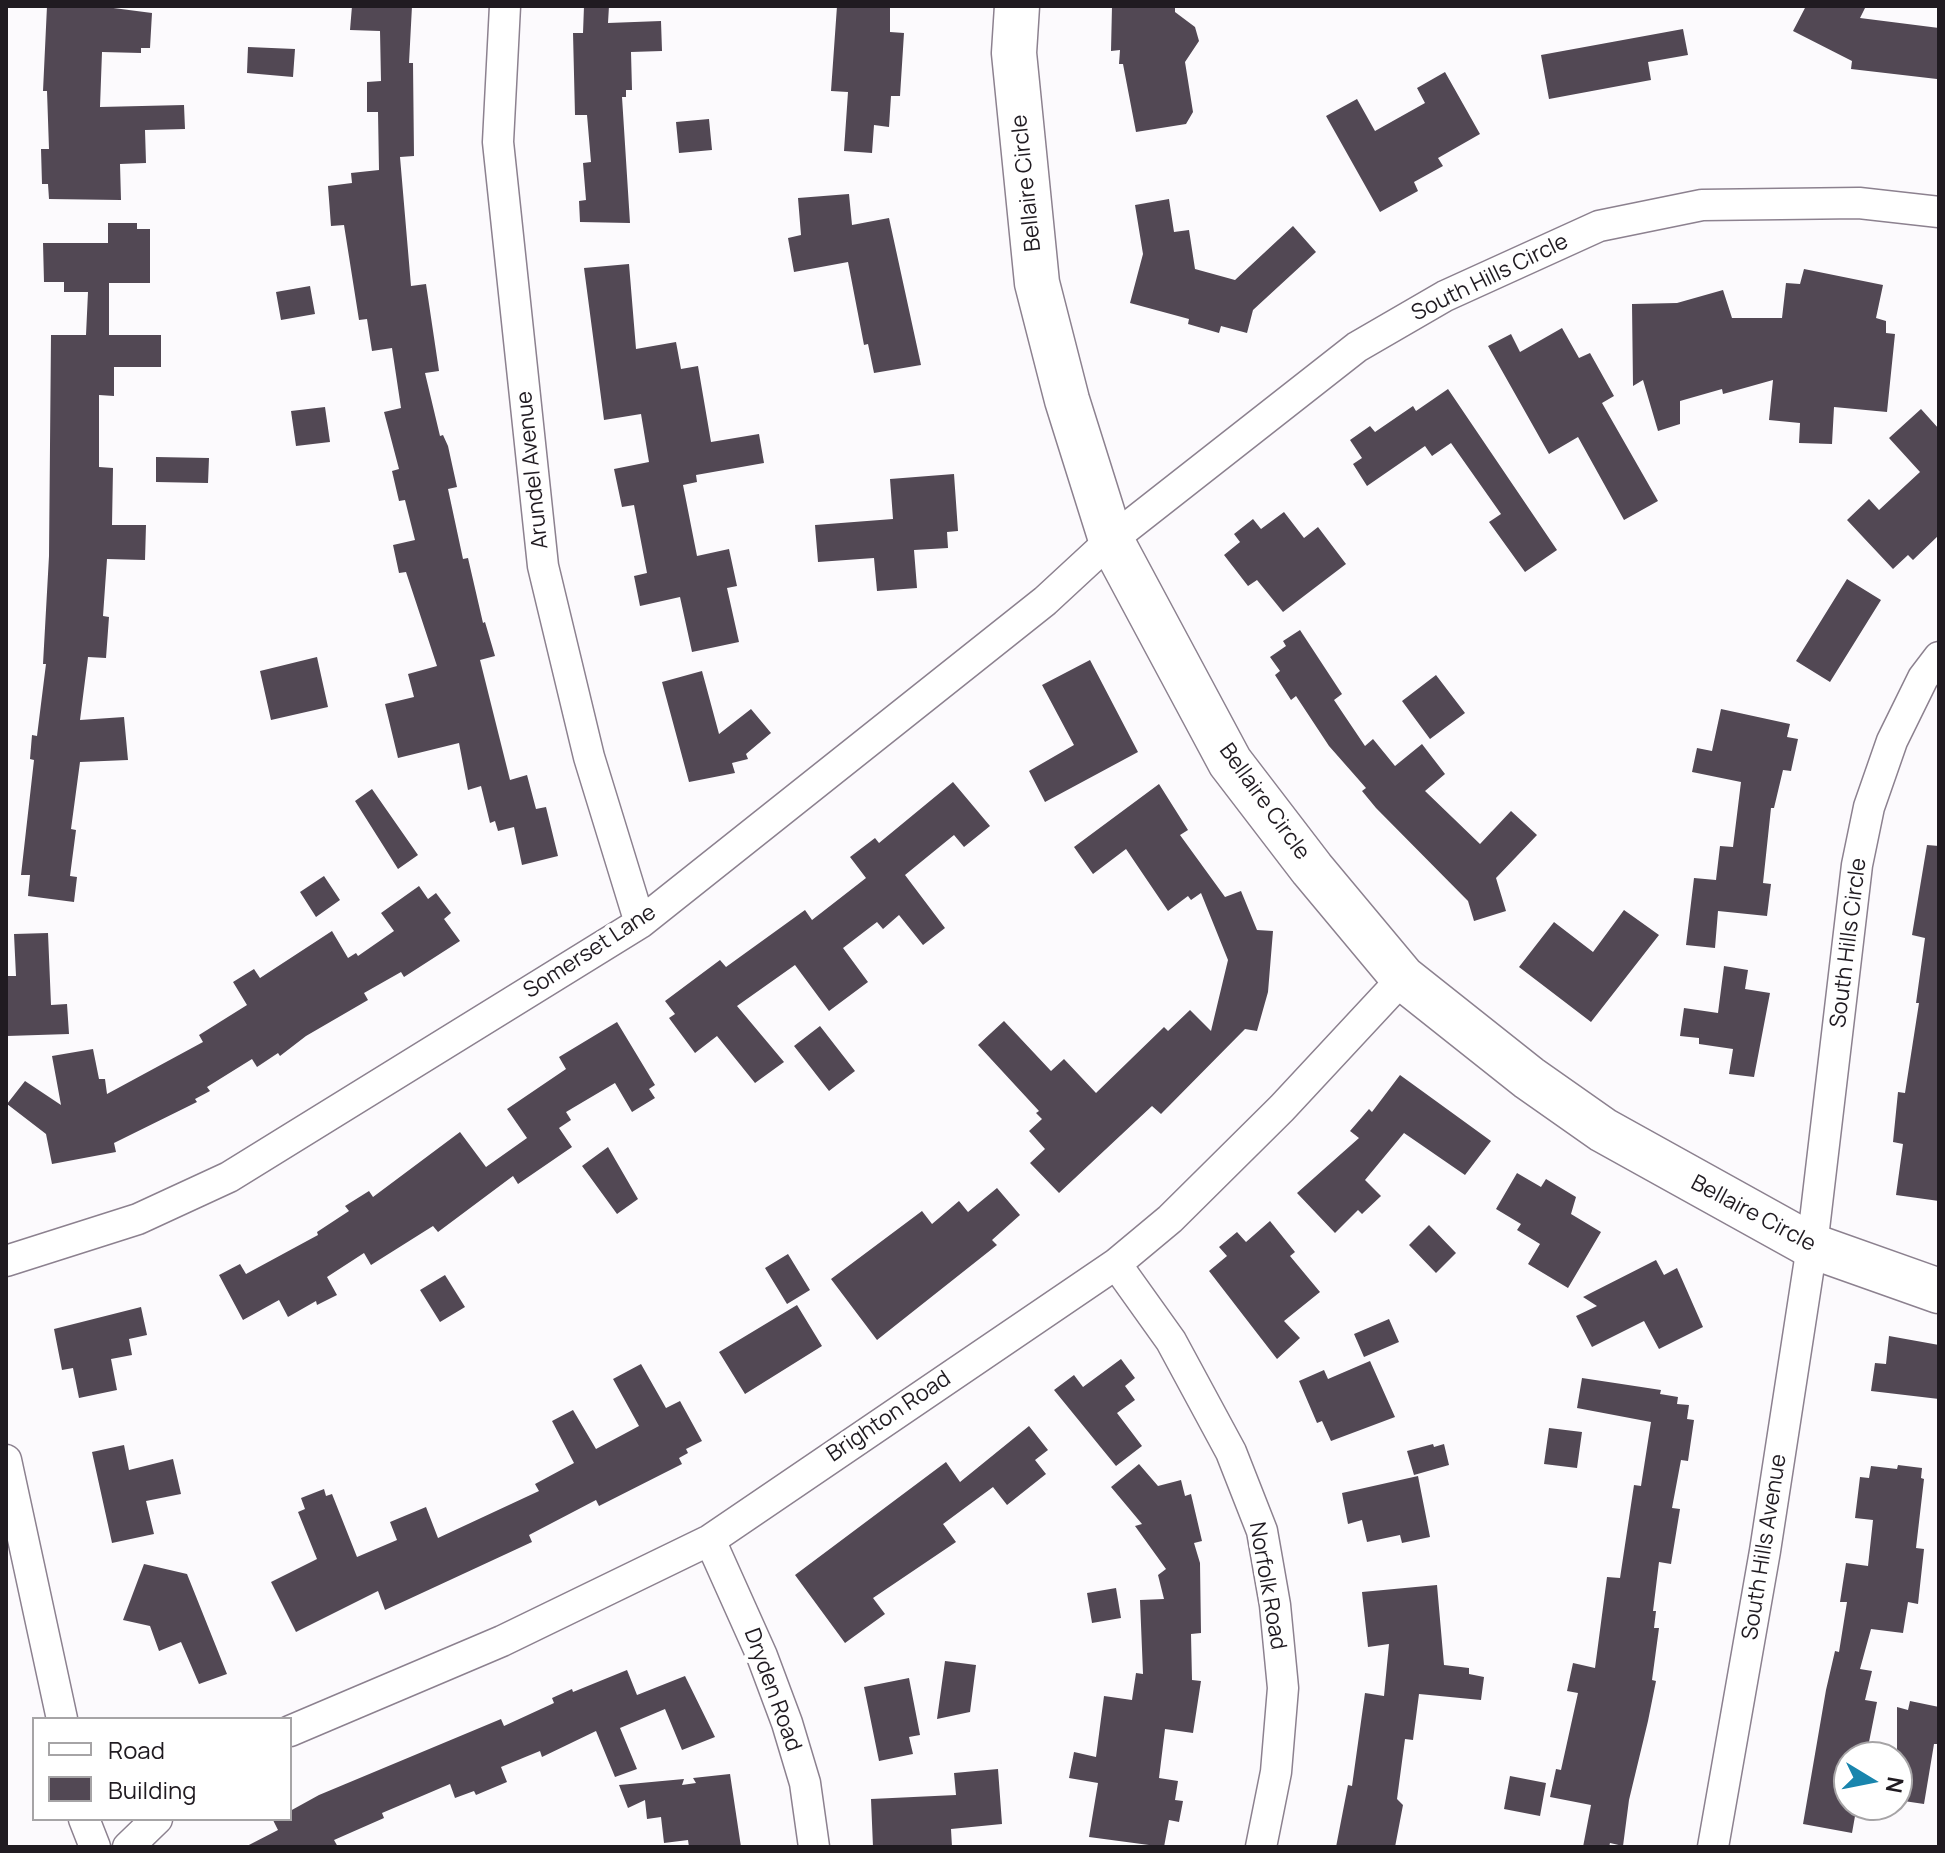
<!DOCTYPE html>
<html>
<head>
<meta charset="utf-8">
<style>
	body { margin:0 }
	#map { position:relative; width:1945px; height:1853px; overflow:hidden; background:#fcfafd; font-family:Manrope,sans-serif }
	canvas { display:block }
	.frame { position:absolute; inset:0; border:8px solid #201b21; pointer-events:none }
	.legend { position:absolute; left:32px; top:1717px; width:260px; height:104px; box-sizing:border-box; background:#fff; border:2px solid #a6a4a6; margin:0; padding:10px 14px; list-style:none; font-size:24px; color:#201b21 }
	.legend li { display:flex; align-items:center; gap:16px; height:40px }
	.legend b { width:40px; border:2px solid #a6a4a6 }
	.north { position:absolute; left:1833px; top:1741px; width:80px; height:80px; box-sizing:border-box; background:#fff; border:2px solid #a6a4a6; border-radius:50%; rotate:100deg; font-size:22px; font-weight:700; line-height:32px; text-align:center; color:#201b21 }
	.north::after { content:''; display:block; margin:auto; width:28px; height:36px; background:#1985ad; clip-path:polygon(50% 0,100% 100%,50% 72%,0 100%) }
</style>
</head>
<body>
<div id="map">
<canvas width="1945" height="1853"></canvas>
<div class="frame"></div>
<ul class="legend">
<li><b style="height:10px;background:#fff"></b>Road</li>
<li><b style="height:22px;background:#524854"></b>Building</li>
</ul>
<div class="north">N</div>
</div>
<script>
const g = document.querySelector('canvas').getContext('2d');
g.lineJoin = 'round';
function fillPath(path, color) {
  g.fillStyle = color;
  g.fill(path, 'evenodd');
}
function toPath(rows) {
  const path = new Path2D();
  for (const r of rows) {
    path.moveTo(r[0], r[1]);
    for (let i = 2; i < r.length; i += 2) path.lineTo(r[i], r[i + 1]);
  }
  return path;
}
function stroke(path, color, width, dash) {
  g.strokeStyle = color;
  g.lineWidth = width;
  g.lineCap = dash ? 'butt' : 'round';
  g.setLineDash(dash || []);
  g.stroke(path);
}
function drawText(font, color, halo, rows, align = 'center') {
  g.font = font + ' Manrope,sans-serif';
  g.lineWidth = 8;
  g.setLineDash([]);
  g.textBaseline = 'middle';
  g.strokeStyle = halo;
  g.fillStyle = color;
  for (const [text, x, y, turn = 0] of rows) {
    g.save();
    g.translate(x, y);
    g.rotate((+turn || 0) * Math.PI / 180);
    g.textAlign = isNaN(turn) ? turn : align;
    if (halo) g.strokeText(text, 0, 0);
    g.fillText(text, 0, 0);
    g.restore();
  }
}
fillPath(toPath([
	[47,6,98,6,152,13,150,48,141,48,141,53,102,52,100,107,184,105,185,129,145,130,146,163,120,164,121,200,49,199,48,184,42,184,41,149,49,149,47,91,43,91],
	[352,6,412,6,409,63,413,63,414,156,400,157,411,286,426,284,439,371,425,373,440,436,443,435,448,446,457,487,448,489,463,559,468,558,483,623,485,622,495,656,480,660,510,780,527,775,536,809,546,807,558,856,522,865,514,827,498,831,495,821,490,823,481,786,468,790,459,743,398,758,385,704,414,697,408,674,437,666,406,572,399,573,393,545,415,540,405,500,399,501,392,471,399,469,384,412,401,408,392,348,372,351,367,319,359,320,344,225,331,226,328,186,352,183,351,173,379,170,378,112,367,112,367,82,381,81,380,31,350,30],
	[584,6,609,6,608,23,661,21,662,51,631,52,632,90,626,90,626,97,622,97,630,223,580,222,579,201,586,200,583,163,591,162,587,115,575,115,573,33,583,33],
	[837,6,890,6,890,32,904,33,900,96,891,96,889,127,874,125,872,153,844,151,848,92,831,91],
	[1112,6,1175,6,1175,12,1195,27,1199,41,1185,62,1193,112,1186,124,1136,132,1123,64,1119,64,1120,50,1111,51],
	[1806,6,1866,6,1860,18,1939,28,1937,79,1851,69,1852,61,1793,31],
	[1683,29,1688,55,1648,62,1651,80,1549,99,1541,55],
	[248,47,295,49,293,77,247,73],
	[1445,72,1480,134,1438,158,1443,166,1414,182,1418,191,1380,212,1326,116,1357,99,1375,131,1425,103,1417,88],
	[709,119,712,150,679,153,676,122],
	[849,194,852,225,889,218,921,365,874,373,868,344,864,345,848,262,794,272,788,238,801,235,798,198],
	[1169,199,1174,232,1189,230,1195,269,1235,280,1293,226,1316,252,1253,310,1247,333,1221,326,1219,333,1188,324,1189,319,1130,303,1143,254,1135,205],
	[108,223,137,223,137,229,150,229,150,283,109,283,109,335,161,335,161,367,114,367,114,396,99,395,99,467,113,468,112,525,146,525,145,560,107,559,103,616,109,617,106,658,88,657,80,720,124,717,128,760,80,762,71,829,76,830,70,876,77,877,74,902,28,896,30,875,21,875,34,760,30,759,32,735,37,736,46,664,43,664,49,556,51,335,86,335,88,292,64,292,64,282,44,282,43,243,108,243],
	[629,264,636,349,676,342,681,369,698,366,711,442,759,434,764,463,696,475,697,482,683,485,697,556,729,549,737,586,727,588,739,642,692,652,680,597,640,606,634,576,647,573,634,505,622,507,614,469,649,462,641,414,604,420,584,268],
	[1804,269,1883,285,1876,318,1886,321,1886,333,1895,334,1887,412,1834,407,1832,444,1799,443,1800,423,1769,420,1773,380,1723,394,1722,389,1680,401,1680,424,1658,431,1643,380,1633,386,1632,304,1677,303,1723,290,1732,318,1782,318,1786,283,1800,284],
	[310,286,315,314,281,320,276,292],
	[1562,328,1579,358,1590,353,1614,396,1602,403,1658,501,1624,520,1578,437,1549,454,1488,346,1511,334,1520,352],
	[1448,389,1557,550,1525,572,1489,522,1501,514,1451,443,1432,456,1425,446,1367,486,1353,464,1362,458,1350,440,1370,426,1375,432,1413,406,1416,411],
	[325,407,330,442,296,446,291,411],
	[1921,409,1939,429,1939,535,1913,560,1908,555,1893,569,1847,520,1869,499,1879,510,1920,472,1889,438],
	[156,457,209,458,208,483,156,482],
	[954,474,958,531,947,532,948,548,914,550,917,588,877,591,874,558,818,562,815,525,893,519,890,479],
	[1284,512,1304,538,1318,527,1346,564,1283,612,1257,580,1248,586,1224,555,1240,542,1234,534,1253,519,1261,529],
	[1847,579,1881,600,1830,682,1796,661],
	[1300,630,1342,694,1334,700,1365,746,1373,739,1395,766,1422,744,1445,774,1425,791,1480,844,1511,811,1537,835,1496,878,1506,911,1474,921,1468,901,1376,808,1362,791,1366,788,1329,746,1296,696,1291,700,1275,675,1280,671,1270,657,1286,646,1283,641],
	[317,657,328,707,271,720,260,671],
	[1090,660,1138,752,1045,802,1029,771,1074,745,1042,685],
	[702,671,719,734,751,709,771,733,746,754,748,759,732,763,735,773,689,782,662,682],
	[1436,675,1465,713,1430,739,1402,701],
	[1721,709,1790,724,1787,737,1798,739,1791,771,1783,770,1774,808,1771,808,1763,883,1771,884,1767,916,1718,911,1715,948,1686,945,1694,878,1716,880,1720,846,1733,847,1741,782,1692,772,1697,748,1712,751],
	[953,782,990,826,964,847,954,835,905,875,945,928,923,945,899,915,883,929,877,922,843,948,868,982,829,1011,795,965,737,1006,784,1062,755,1083,717,1036,695,1053,669,1018,675,1014,665,1001,720,960,726,967,805,910,812,920,866,878,850,857,875,838,879,843],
	[1159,784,1188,830,1180,835,1225,897,1241,891,1257,930,1273,931,1268,992,1257,1031,1245,1029,1161,1114,1152,1106,1059,1193,1030,1163,1045,1149,1029,1131,1042,1119,1036,1113,1039,1111,978,1045,1004,1021,1051,1071,1064,1059,1096,1093,1164,1027,1168,1031,1190,1010,1211,1031,1228,960,1201,893,1191,900,1188,896,1168,911,1126,849,1093,874,1074,847],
	[372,789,418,855,398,869,355,801],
	[1927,845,1939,846,1939,1201,1896,1195,1903,1144,1893,1142,1898,1092,1905,1093,1919,1003,1916,1003,1925,938,1912,935],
	[324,876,340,900,316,917,300,892],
	[419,886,428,899,436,893,451,913,444,919,460,941,404,977,401,972,364,993,368,1000,306,1036,280,1056,278,1053,257,1067,252,1059,207,1087,210,1091,195,1099,197,1102,114,1143,116,1152,52,1164,46,1134,7,1104,25,1081,61,1105,52,1056,93,1049,99,1079,105,1079,107,1094,203,1042,199,1035,247,1005,233,982,254,969,260,978,332,931,348,958,356,953,358,956,394,931,381,913],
	[1624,910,1659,935,1591,1022,1519,967,1554,922,1593,952],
	[48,933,51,1005,67,1004,69,1034,7,1036,6,976,16,976,14,934],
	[1724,966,1748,970,1745,989,1770,993,1754,1077,1729,1074,1733,1049,1699,1044,1699,1038,1680,1036,1684,1008,1718,1013],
	[617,1022,655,1085,649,1089,655,1098,632,1112,615,1083,566,1112,571,1120,559,1128,572,1147,518,1184,513,1176,438,1232,433,1226,371,1265,364,1253,327,1277,337,1295,317,1305,316,1301,288,1317,279,1300,243,1320,219,1275,240,1264,246,1274,318,1235,317,1232,349,1211,345,1206,369,1191,373,1197,460,1132,486,1167,527,1138,507,1109,566,1069,559,1057],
	[820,1026,855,1071,829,1091,794,1046],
	[1400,1075,1491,1141,1465,1175,1404,1133,1365,1180,1381,1196,1362,1214,1358,1210,1335,1233,1297,1193,1359,1138,1350,1131,1369,1109,1372,1112],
	[608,1147,638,1199,617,1214,582,1166],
	[1517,1173,1541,1187,1546,1179,1576,1197,1571,1214,1601,1232,1568,1288,1528,1264,1540,1244,1517,1230,1521,1224,1496,1209],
	[997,1188,1020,1215,992,1240,997,1245,877,1340,831,1279,922,1211,932,1224,959,1201,968,1212],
	[1270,1221,1295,1252,1290,1256,1320,1292,1284,1321,1300,1338,1277,1359,1209,1271,1227,1256,1219,1247,1237,1232,1246,1242],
	[1429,1225,1456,1253,1436,1273,1409,1245],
	[788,1254,810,1290,787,1304,765,1268],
	[1656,1260,1664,1275,1677,1268,1703,1327,1659,1349,1644,1321,1592,1347,1576,1316,1597,1306,1583,1297],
	[445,1275,465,1307,440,1322,420,1290],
	[797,1305,822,1346,745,1394,719,1352],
	[141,1307,147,1335,129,1339,132,1355,111,1359,117,1390,79,1398,73,1368,62,1370,54,1329],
	[1389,1319,1399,1342,1364,1357,1354,1334],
	[1889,1336,1939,1345,1939,1399,1871,1391,1875,1363,1886,1364],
	[1121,1359,1135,1378,1125,1386,1135,1400,1117,1413,1142,1446,1116,1466,1054,1390,1074,1375,1083,1387],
	[1370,1361,1395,1417,1331,1441,1322,1421,1317,1423,1299,1381,1324,1370,1328,1379],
	[641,1364,666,1408,680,1401,702,1441,686,1449,688,1453,679,1458,682,1464,599,1506,596,1500,529,1535,532,1542,409,1599,385,1610,378,1591,296,1632,271,1582,317,1559,298,1512,305,1509,301,1498,324,1489,326,1496,332,1494,357,1557,397,1540,390,1522,426,1507,438,1538,539,1491,535,1484,574,1463,552,1421,573,1410,596,1449,639,1426,613,1379],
	[1582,1378,1661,1390,1660,1394,1678,1397,1677,1404,1689,1405,1687,1419,1694,1420,1688,1461,1681,1460,1672,1508,1680,1509,1671,1564,1659,1562,1653,1611,1656,1611,1654,1628,1659,1628,1652,1680,1656,1681,1648,1721,1629,1800,1623,1846,1610,1843,1609,1847,1583,1847,1591,1805,1550,1797,1556,1769,1561,1770,1578,1693,1567,1691,1573,1663,1595,1668,1607,1577,1620,1578,1634,1485,1641,1486,1651,1422,1577,1408],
	[1029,1426,1048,1450,1035,1460,1046,1474,1007,1505,993,1487,943,1524,956,1542,873,1598,885,1614,845,1643,795,1575,946,1462,960,1482],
	[1549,1428,1582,1432,1577,1468,1544,1464],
	[1433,1444,1434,1447,1444,1444,1449,1465,1414,1475,1407,1451],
	[124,1445,129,1470,173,1459,181,1494,146,1501,154,1534,112,1543,92,1452],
	[1139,1464,1158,1486,1181,1480,1185,1496,1191,1494,1202,1541,1194,1543,1200,1563,1201,1633,1191,1634,1192,1680,1201,1681,1193,1733,1165,1729,1159,1778,1178,1781,1175,1800,1183,1801,1179,1822,1169,1820,1164,1847,1089,1837,1098,1783,1069,1778,1074,1752,1096,1757,1104,1696,1132,1700,1136,1673,1143,1674,1140,1600,1164,1599,1158,1575,1166,1569,1135,1526,1142,1524,1111,1487],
	[1898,1465,1922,1468,1921,1478,1924,1479,1916,1548,1924,1549,1918,1604,1908,1602,1903,1633,1871,1629,1860,1669,1872,1671,1865,1700,1877,1702,1866,1757,1849,1757,1849,1805,1857,1805,1852,1833,1803,1824,1826,1690,1835,1651,1839,1652,1847,1602,1840,1602,1846,1563,1868,1566,1873,1520,1855,1518,1860,1477,1869,1478,1871,1466,1897,1469],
	[1418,1476,1430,1537,1402,1543,1400,1535,1367,1542,1362,1520,1348,1524,1342,1493],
	[144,1564,187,1574,227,1674,199,1684,181,1642,159,1651,150,1626,123,1620],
	[1437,1585,1444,1665,1469,1668,1469,1674,1484,1677,1481,1700,1419,1694,1413,1740,1405,1739,1397,1799,1403,1805,1395,1847,1336,1847,1348,1785,1352,1786,1365,1693,1384,1696,1389,1644,1368,1647,1362,1592],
	[1116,1588,1121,1618,1092,1623,1087,1593],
	[945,1661,976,1665,970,1712,937,1719],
	[627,1670,637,1695,685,1676,715,1737,682,1750,665,1709,620,1728,637,1769,615,1777,596,1731,542,1757,540,1751,501,1767,507,1782,476,1795,474,1791,455,1798,450,1784,382,1813,384,1818,334,1840,338,1847,245,1847,278,1830,273,1820,290,1819,290,1811,319,1795,501,1719,504,1726,554,1703,552,1698,572,1689,573,1692],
	[909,1678,920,1735,909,1737,913,1754,879,1761,864,1687],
	[1910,1701,1939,1707,1939,1744,1934,1744,1924,1804,1897,1800,1897,1707,1908,1710],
	[998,1769,1002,1824,951,1829,952,1847,873,1847,871,1799,956,1795,954,1773],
	[730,1774,741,1847,689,1847,688,1840,664,1843,661,1817,647,1819,645,1800,628,1808,619,1785,684,1779,682,1785,696,1783,693,1778],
	[1510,1776,1546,1783,1540,1816,1504,1809]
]), '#524854');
const street = toPath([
	[505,6,498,142,543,566,589,757,640,923],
	[6,1261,138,1219,229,1177,640,923,1045,601,1111,540,1357,347,1445,296,1599,226,1702,205,1859,203,1939,212],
	[1116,1264,1171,1341,1231,1452,1262,1531,1275,1605,1283,1688,1276,1772,1261,1847],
	[6,1460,62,1719],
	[710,1540,762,1656,787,1723,805,1783,814,1847],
	[290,1731,502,1641,710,1540,1116,1264,1170,1219,1282,1108,1403,978],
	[84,1819,95,1847],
	[128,1847,157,1819],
	[1713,1847,1765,1551,1812,1246,1857,865,1869,807,1892,741,1923,678,1939,657]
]);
const secondary = toPath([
	[1017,6,1014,53,1037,283,1067,400,1111,540,1230,762,1312,869,1403,978,1529,1078,1603,1130,1812,1246,1939,1291]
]);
stroke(street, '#8c818f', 33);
stroke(secondary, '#8c818f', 47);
stroke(street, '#fff', 30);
stroke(secondary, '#fff', 44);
drawText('22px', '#201b21', '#fff', [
	["Bellaire Circle",1027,183,-96],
	["South Hills Circle",1490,278,-26],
	["Arundel Avenue",533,470,-96],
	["Bellaire Circle",1264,802,54],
	["South Hills Circle",1849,943,-83],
	["Somerset Lane",590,952,-33],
	["Bellaire Circle",1753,1214,28],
	["Brighton Road",889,1417,-34],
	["South Hills Avenue",1765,1547,-81],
	["Norfolk Road",1267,1586,80],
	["Dryden Road",772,1690,70]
]);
</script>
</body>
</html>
